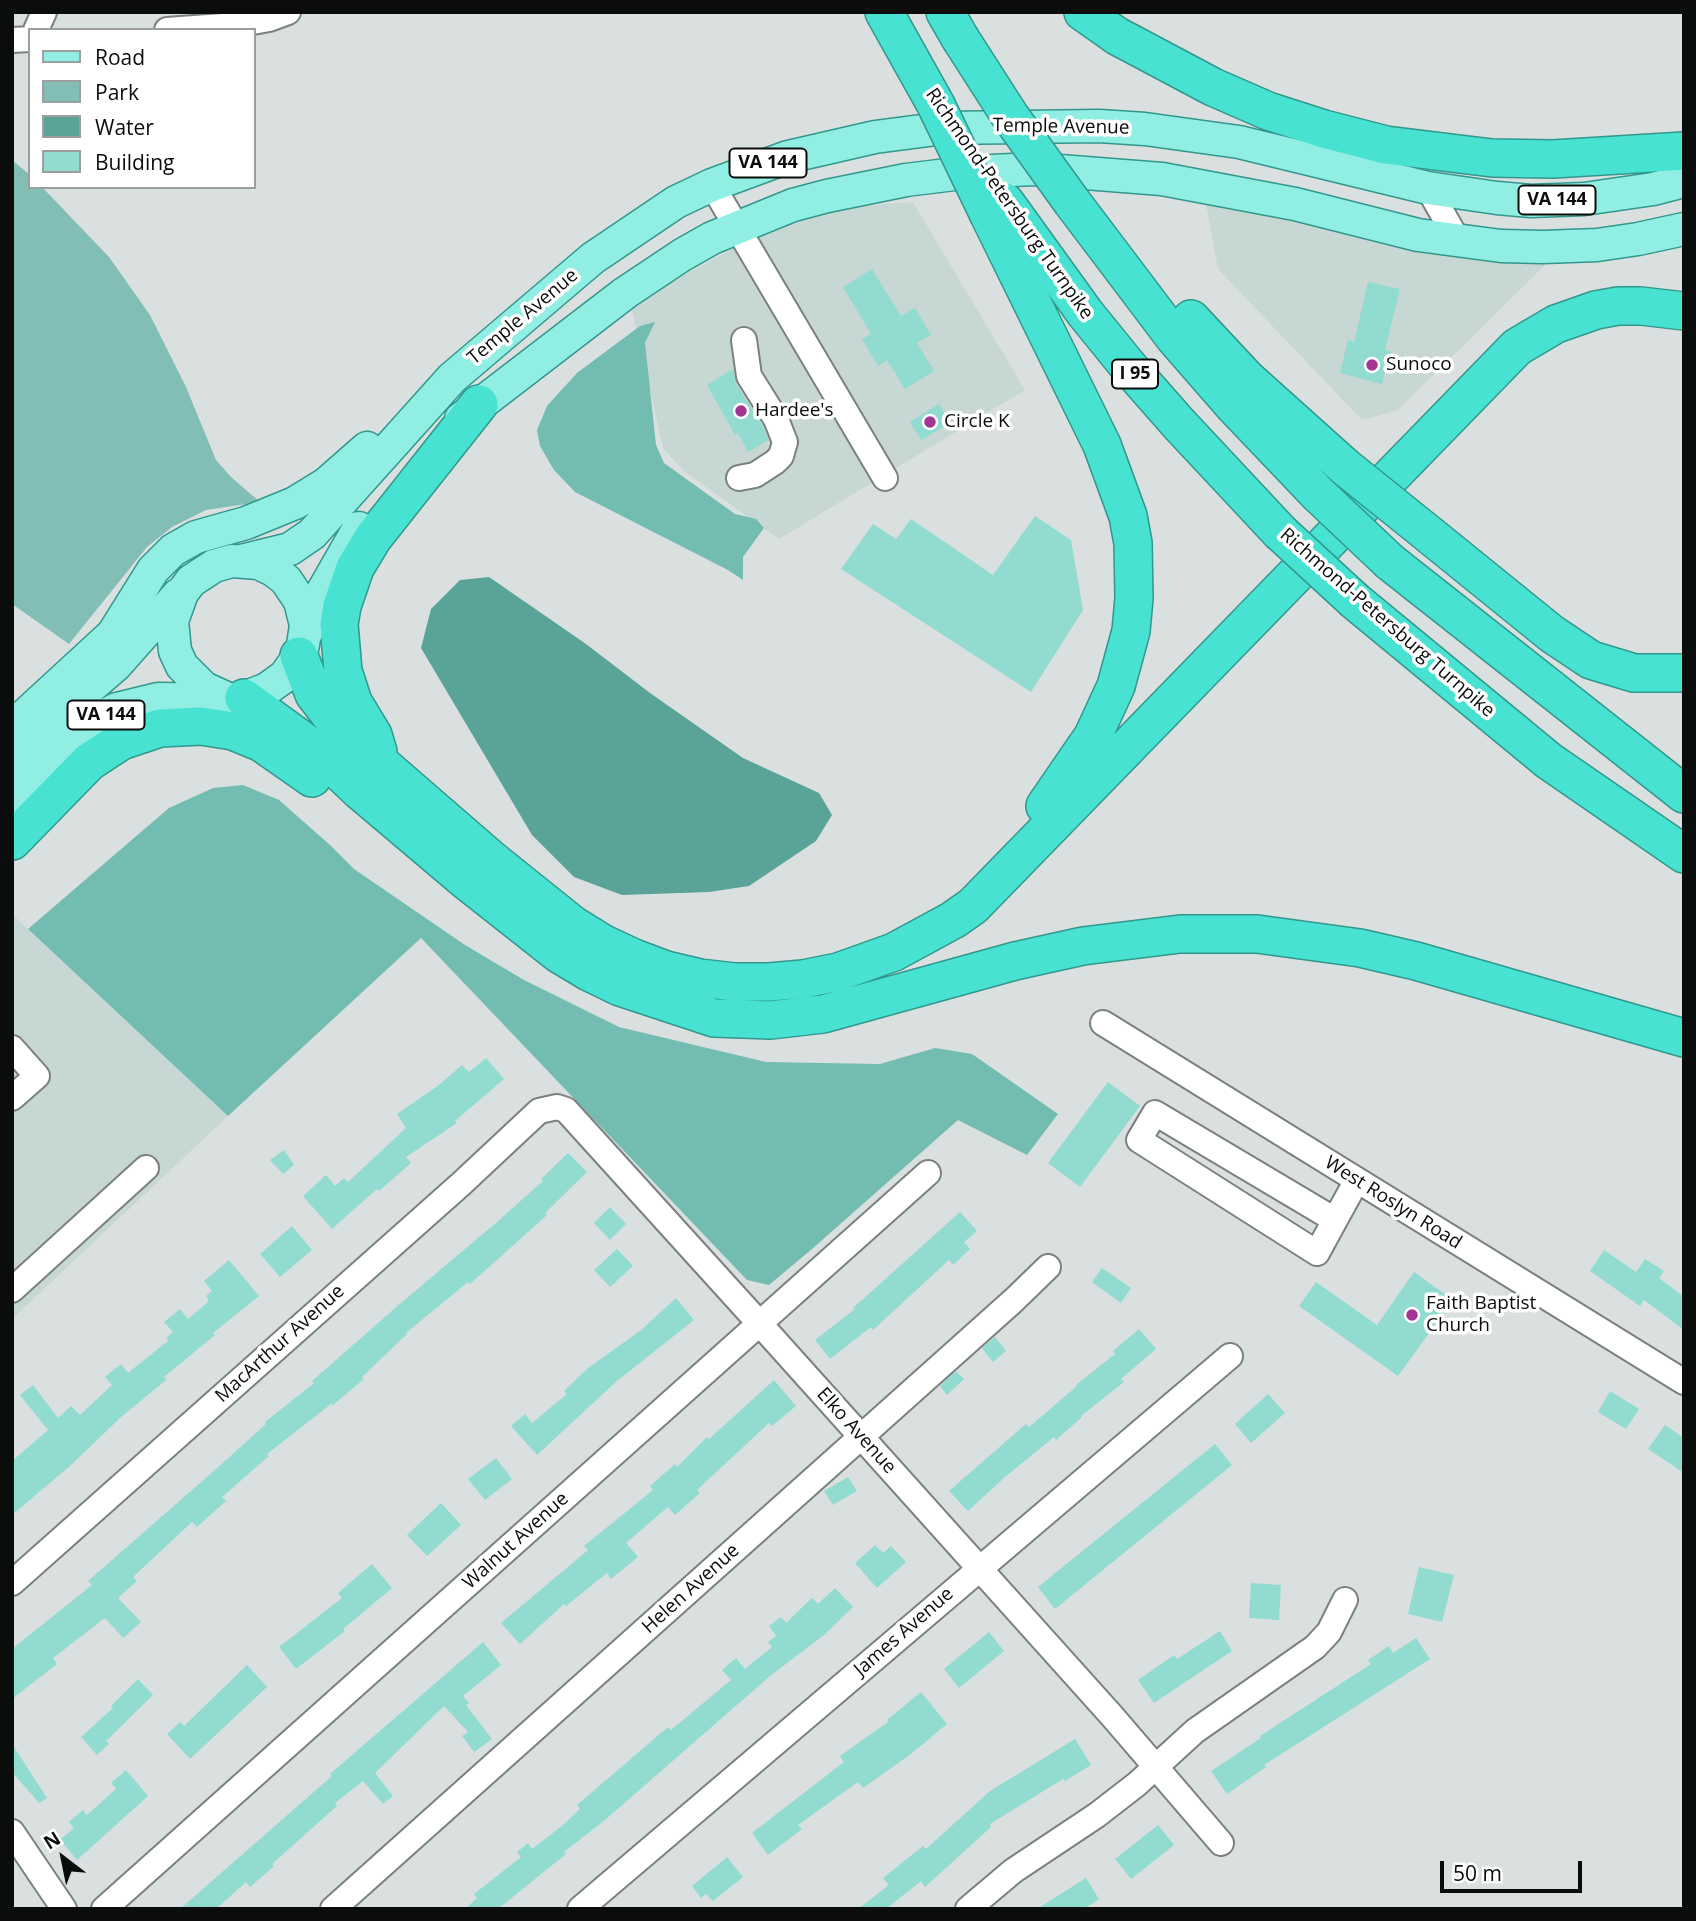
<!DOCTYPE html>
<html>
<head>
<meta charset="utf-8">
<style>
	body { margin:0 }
	#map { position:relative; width:1696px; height:1921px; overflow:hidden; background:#d9e0df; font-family:"Open Sans",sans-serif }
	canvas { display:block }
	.frame { position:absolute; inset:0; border:14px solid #0a0d0c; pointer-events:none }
	.legend { position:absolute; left:28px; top:28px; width:228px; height:161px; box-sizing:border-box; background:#fff; border:2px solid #9d9e9e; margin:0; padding:9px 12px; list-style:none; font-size:21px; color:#0a0d0c }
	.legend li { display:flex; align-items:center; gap:14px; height:35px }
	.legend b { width:35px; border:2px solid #9d9e9e }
	.north { position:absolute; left:28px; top:1823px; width:70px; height:70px; -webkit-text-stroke:5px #fff; paint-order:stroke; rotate:328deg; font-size:19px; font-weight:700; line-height:28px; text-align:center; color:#0a0d0c }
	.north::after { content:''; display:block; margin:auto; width:24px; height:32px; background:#0a0d0c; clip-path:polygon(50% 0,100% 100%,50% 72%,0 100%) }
	.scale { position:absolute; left:1440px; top:1861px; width:142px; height:32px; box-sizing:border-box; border:4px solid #0a0d0c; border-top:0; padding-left:9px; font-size:21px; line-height:24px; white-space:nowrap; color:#0a0d0c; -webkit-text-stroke:5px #fff; paint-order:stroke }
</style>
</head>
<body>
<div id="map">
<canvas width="1696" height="1921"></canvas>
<div class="frame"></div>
<ul class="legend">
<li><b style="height:9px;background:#91eee3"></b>Road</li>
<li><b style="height:19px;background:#83beb6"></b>Park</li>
<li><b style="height:19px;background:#5aa399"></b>Water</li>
<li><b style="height:19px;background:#91dbd1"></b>Building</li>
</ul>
<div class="north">N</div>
<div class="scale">50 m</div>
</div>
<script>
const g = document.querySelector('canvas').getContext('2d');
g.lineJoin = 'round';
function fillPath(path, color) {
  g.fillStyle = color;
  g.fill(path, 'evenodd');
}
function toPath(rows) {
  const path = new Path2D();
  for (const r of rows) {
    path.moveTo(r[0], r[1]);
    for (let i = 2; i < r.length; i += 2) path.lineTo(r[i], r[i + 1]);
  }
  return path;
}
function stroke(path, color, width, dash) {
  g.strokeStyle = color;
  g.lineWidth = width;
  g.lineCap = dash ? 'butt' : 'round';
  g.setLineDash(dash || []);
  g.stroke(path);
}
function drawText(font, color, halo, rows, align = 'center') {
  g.font = font + ' "Open Sans",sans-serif';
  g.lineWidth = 7;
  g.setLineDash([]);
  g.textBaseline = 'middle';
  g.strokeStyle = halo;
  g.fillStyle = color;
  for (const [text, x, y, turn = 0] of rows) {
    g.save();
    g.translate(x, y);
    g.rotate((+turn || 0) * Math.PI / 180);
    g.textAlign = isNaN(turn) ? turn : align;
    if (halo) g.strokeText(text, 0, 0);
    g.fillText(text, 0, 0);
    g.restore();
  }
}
fillPath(toPath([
	[1205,198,1549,261,1398,410,1362,420,1218,269],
	[913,202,1025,390,779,539,685,472,663,448,631,305,730,250,834,208],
	[12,914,228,1116,12,1319]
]), '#c7d7d4');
fillPath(toPath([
	[12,160,30,175,30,187,42,187,109,257,150,315,186,387,216,460,231,477,260,502,206,510,172,527,147,547,69,644,12,604]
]), '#83beb6');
fillPath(toPath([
	[655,322,645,343,656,445,664,463,735,514,756,519,764,528,743,557,743,580,728,570,575,492,554,470,540,446,537,430,547,406,577,373,640,326],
	[243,785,279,800,330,845,354,869,465,945,524,980,619,1027,766,1062,880,1064,935,1048,972,1054,1058,1114,1027,1155,958,1120,812,1249,769,1285,747,1280,421,938,228,1116,28,929,169,808,213,788]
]), '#73bcb2');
fillPath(toPath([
	[489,577,586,644,650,693,743,758,819,793,832,815,816,841,749,886,709,892,622,895,574,877,532,835,421,648,431,609,460,580]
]), '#5aa399');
fillPath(toPath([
	[872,269,901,316,915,308,931,335,917,343,934,371,905,389,887,360,878,366,862,339,871,334,843,287],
	[1368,282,1400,289,1385,350,1392,352,1391,356,1403,359,1399,374,1385,370,1382,384,1340,373,1348,340,1354,342],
	[733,369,736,384,763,426,768,440,748,452,738,433,735,435,707,385],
	[939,404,950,423,921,440,910,422],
	[1035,516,1071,540,1083,610,1031,692,841,569,873,524,896,539,911,519,993,575],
	[486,1058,504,1079,455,1121,457,1123,406,1157,411,1163,379,1191,377,1189,332,1229,303,1196,326,1175,335,1186,344,1178,348,1182,406,1128,397,1114,439,1085,462,1065,469,1072],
	[1108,1082,1140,1106,1080,1187,1048,1163],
	[284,1150,294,1165,283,1174,270,1160],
	[568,1153,587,1172,545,1213,547,1215,470,1284,468,1282,406,1333,407,1334,362,1377,364,1379,333,1405,331,1404,267,1454,269,1456,222,1497,226,1501,197,1527,192,1522,133,1577,137,1581,118,1598,141,1622,123,1638,105,1618,53,1658,57,1664,12,1699,12,1649,92,1585,88,1581,216,1469,266,1424,265,1422,314,1383,312,1381,395,1308,497,1222,543,1181,541,1179],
	[610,1207,626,1224,610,1240,594,1223],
	[960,1212,977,1231,964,1242,970,1249,953,1265,949,1260,873,1330,871,1327,830,1359,815,1340,855,1309,853,1308],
	[292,1226,312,1250,280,1277,260,1254],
	[617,1249,633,1266,610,1287,594,1270],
	[1604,1250,1636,1272,1645,1259,1664,1271,1659,1278,1684,1297,1684,1330,1644,1300,1640,1306,1590,1271],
	[229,1260,259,1296,213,1333,215,1335,164,1377,166,1380,120,1418,70,1466,12,1515,12,1461,48,1430,20,1395,33,1385,58,1418,71,1406,80,1415,112,1385,105,1377,121,1364,128,1373,169,1340,166,1338,173,1332,164,1322,180,1309,188,1319,209,1301,206,1296,212,1291,204,1281],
	[1102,1268,1131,1288,1121,1303,1092,1282],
	[1414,1272,1453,1300,1398,1376,1299,1306,1316,1282,1377,1325],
	[676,1298,694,1320,617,1381,537,1455,511,1426,525,1414,532,1423,567,1394,564,1391,588,1368,640,1331],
	[1139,1329,1156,1349,1121,1379,1124,1382,1081,1416,1082,1417,1056,1440,1054,1437,1005,1477,968,1511,949,1491,1026,1424,1029,1427,1077,1386,1076,1385,1115,1354,1113,1351],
	[995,1337,1006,1351,993,1362,982,1348],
	[956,1371,964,1379,947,1395,940,1386],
	[774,1380,796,1406,772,1426,769,1423,697,1490,700,1493,675,1515,668,1507,626,1543,638,1557,611,1579,607,1573,566,1606,564,1604,520,1644,501,1623,588,1550,584,1546,653,1490,650,1486,675,1464,677,1467,707,1437,709,1439],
	[1610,1391,1639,1409,1626,1429,1598,1412],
	[1268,1394,1285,1413,1251,1443,1235,1424],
	[1665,1425,1684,1438,1684,1473,1648,1449],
	[1215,1444,1232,1465,1055,1609,1038,1587],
	[496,1458,512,1479,485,1500,468,1479],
	[848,1477,857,1491,833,1505,824,1491],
	[441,1503,461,1525,427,1556,407,1535],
	[875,1545,883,1553,891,1546,906,1562,877,1588,855,1563],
	[372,1564,392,1588,343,1629,345,1631,296,1669,279,1647,342,1598,338,1593],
	[1419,1567,1454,1575,1442,1622,1408,1614],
	[1251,1583,1281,1585,1279,1620,1249,1618],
	[835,1588,853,1607,824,1635,770,1676,605,1820,564,1852,566,1854,498,1909,465,1909,477,1898,474,1894,521,1857,517,1852,528,1843,532,1849,562,1826,580,1809,577,1805,668,1727,671,1730,731,1680,722,1670,736,1658,745,1669,772,1647,768,1642,776,1636,769,1626,781,1617,786,1623,812,1598,818,1604],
	[1220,1631,1232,1651,1154,1703,1138,1680,1174,1655,1177,1659],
	[989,1632,1004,1651,959,1688,944,1669],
	[1416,1638,1430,1659,1264,1765,1266,1767,1227,1794,1211,1771,1261,1738,1260,1736,1371,1664,1368,1660,1389,1646,1393,1653],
	[483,1642,501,1665,463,1696,469,1703,466,1705,492,1739,474,1752,462,1736,468,1732,444,1706,375,1773,393,1796,383,1804,363,1781,335,1803,337,1806,272,1864,274,1866,250,1887,246,1882,216,1909,180,1909,332,1776,330,1774],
	[247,1665,267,1687,190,1759,167,1734,180,1722,184,1726],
	[138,1679,153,1695,106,1741,109,1744,97,1755,81,1737,113,1708,111,1706],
	[921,1692,947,1724,911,1754,863,1788,858,1782,798,1825,802,1829,768,1855,752,1833,844,1762,840,1756,888,1722,887,1720],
	[1075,1739,1091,1765,1065,1781,1063,1779,990,1824,991,1827,925,1887,921,1881,886,1909,858,1909,889,1885,883,1878,923,1846,926,1849,990,1791],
	[12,1744,47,1798,39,1803,12,1772],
	[126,1770,148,1796,77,1860,60,1840,74,1828,69,1822,83,1810,87,1815,116,1789,111,1783],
	[1158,1825,1174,1845,1131,1879,1115,1859],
	[727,1857,743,1877,713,1901,706,1894,701,1898,692,1886],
	[1086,1878,1099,1899,1084,1909,1037,1909]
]), '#91dbd1');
const minor = toPath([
	[36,30,44,12],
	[167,30,236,25,269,19,288,12],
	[12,40,30,39],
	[712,185,885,478],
	[1428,188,1458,241],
	[739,478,755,475,775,462,781,456,785,442,776,419,749,376,744,340],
	[1103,1023,1684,1382],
	[12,1048,37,1076,12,1098],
	[1335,1220,1155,1113,1139,1140,1317,1253,1335,1220,1357,1180],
	[12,1290,146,1168],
	[12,1583,461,1184,539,1111,557,1107,566,1110,760,1324,1112,1716,1221,1843],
	[12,1832,64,1909],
	[104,1909,928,1173],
	[333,1909,1014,1300,1048,1267],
	[580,1909,1230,1356],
	[968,1909,1013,1871,1097,1815,1137,1784,1195,1731,1315,1647,1329,1632,1345,1600]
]);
const major = toPath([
	[461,419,625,293,682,255,712,238,793,205,827,196,906,180,971,172,1034,169,1162,179,1295,204,1418,235,1501,246,1543,247,1597,245,1638,239,1684,229],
	[232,561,258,563,273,570,286,580,300,601,306,625,303,645,299,656,285,676,267,689,244,698,230,700,204,688,182,666,175,651,172,621,182,593,191,581,214,566,232,561],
	[241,561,290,549,312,534,452,378,593,258,676,202,712,185,788,157,875,137,944,128,1099,126,1145,129,1239,142,1428,188,1497,198,1531,201,1584,199,1653,189,1684,181],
	[306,633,323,591,359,528],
	[12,727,113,634,153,570,173,550,196,537,246,523,295,503,326,484,367,448],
	[12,759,49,723,116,665,178,595],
	[12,799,60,751,100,718,117,709,158,699,222,700]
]);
const highway = toPath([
	[884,12,936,105],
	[945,12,960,38],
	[1083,12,1117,36,1213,87,1268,111,1324,129,1386,145,1492,158,1553,159,1684,151],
	[1005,202,1085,313,1128,366,1179,424,1280,532],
	[1072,202,1174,337,1235,407,1317,493],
	[989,215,1102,445,1128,516,1133,543,1134,598,1131,631,1116,686,1093,736,1045,806],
	[1191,319,1247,379,1344,466],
	[1431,536,1552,634,1591,660,1634,673,1684,673],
	[1390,562,1684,794],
	[1355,601,1549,761,1684,854],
	[299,656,314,694,341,729,492,860,573,925,602,943,634,958,666,970,700,978,735,982,769,982,803,979,838,972,894,952,953,920,973,906,1517,347,1556,324,1596,310,1618,306,1641,306,1684,311],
	[244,698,321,754,360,791,464,879,559,954,589,972,620,987,714,1018,771,1020,823,1014,1015,961,1083,946,1180,934,1257,934,1360,948,1416,961,1684,1038],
	[378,752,373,735,353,702,343,671,339,624,342,606,355,568,373,538,479,404],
	[12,841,89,762,121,741,160,728,201,726,233,731,262,743,312,778]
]);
stroke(minor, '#7b817f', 28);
stroke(major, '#32978c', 35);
stroke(highway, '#32978c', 40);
stroke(minor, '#fff', 24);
stroke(major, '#91eee3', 32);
stroke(highway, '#47e2d1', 37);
const highwayBridge = toPath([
	[960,38,1010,116,1072,202],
	[936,105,989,215],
	[1344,466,1431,536],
	[1317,493,1390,562],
	[1280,532,1355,601]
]);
stroke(highwayBridge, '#32978c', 40, []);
stroke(highwayBridge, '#47e2d1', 37);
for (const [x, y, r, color] of [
	[1372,365,7,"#a43592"],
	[741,411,7,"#a43592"],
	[930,422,7,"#a43592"],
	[1412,1315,7,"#a43592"]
]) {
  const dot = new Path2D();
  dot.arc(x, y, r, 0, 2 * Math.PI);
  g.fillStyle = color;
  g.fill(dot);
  stroke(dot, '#fff', 2.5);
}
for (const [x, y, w] of [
	[768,163,77],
	[1557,200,77],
	[1135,374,46],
	[106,715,77]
]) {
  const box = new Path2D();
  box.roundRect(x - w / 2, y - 14.5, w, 29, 5);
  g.fillStyle = '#fff';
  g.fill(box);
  stroke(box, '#0a0d0c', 2);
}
drawText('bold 18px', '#0a0d0c', null, [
	["VA 144",768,163],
	["VA 144",1557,200],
	["I 95",1135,374],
	["VA 144",106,715]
]);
drawText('19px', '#0a0d0c', '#fff', [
	["Temple Avenue",1061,127,1],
	["Richmond-Petersburg Turnpike",1009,204,55],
	["Temple Avenue",523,317,-40],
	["Richmond-Petersburg Turnpike",1387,623,41],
	["West Roslyn Road",1393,1203,32],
	["MacArthur Avenue",280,1344,-42],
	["Elko Avenue",856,1431,48],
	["Walnut Avenue",516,1541,-42],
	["Helen Avenue",691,1589,-42],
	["James Avenue",904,1632,-41]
]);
drawText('19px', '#0a0d0c', '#fff', [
	["Sunoco",1386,365],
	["Hardee's",755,411],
	["Circle K",944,422],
	["Faith Baptist",1426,1304],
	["Church",1426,1326]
], 'left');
</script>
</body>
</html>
